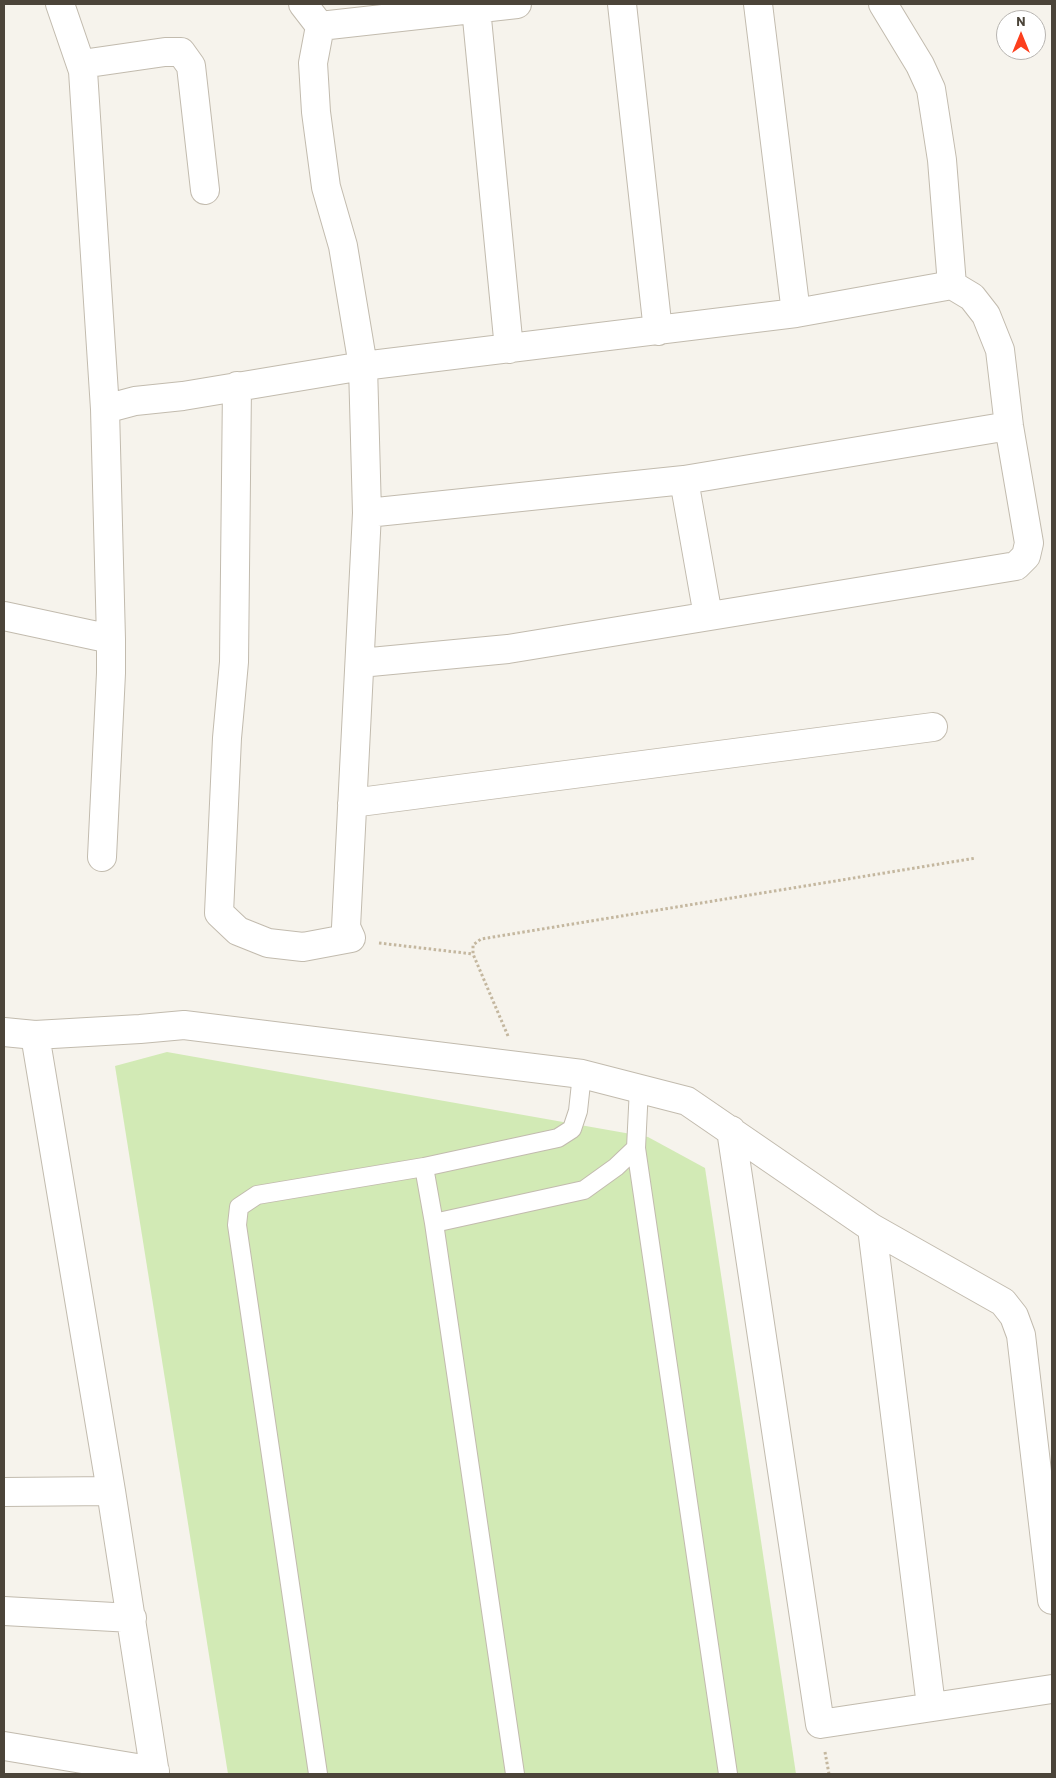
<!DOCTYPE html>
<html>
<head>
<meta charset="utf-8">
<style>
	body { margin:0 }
	#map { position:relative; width:1056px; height:1778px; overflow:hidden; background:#f6f3ec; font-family:Barlow,sans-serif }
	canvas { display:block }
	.frame { position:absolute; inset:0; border:5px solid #4b4439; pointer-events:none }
	.north { position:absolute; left:996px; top:10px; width:50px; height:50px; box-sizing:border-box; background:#fff; border:1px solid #b7b4b0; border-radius:50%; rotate:0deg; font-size:14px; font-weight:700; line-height:20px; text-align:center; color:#4b4439 }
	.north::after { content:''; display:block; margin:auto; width:18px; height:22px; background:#fc3f1d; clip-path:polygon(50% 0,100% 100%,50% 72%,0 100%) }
</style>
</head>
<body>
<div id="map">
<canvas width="1056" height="1778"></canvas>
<div class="frame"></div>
<div class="north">N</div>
</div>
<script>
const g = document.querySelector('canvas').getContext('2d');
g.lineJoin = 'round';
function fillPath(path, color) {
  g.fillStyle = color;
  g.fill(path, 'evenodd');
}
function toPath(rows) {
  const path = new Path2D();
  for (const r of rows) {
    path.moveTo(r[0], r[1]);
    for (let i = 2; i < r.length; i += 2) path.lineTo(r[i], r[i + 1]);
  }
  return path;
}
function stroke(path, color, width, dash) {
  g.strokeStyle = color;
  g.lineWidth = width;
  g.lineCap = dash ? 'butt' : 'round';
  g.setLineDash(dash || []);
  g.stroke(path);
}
fillPath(toPath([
	[167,1052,648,1137,705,1168,796,1774,228,1774,115,1066]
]), '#d2eab5');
const service = toPath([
	[639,1088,636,1148,728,1774],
	[424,1167,434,1223,515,1774],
	[434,1223,584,1190,616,1167,636,1148],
	[318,1774,237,1225,239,1207,257,1195,424,1167,558,1138,572,1129,578,1111,582,1074]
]);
const minor = toPath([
	[60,4,83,71,105,409,135,401,183,396,363,366,796,313,952,285,942,160,931,89,920,65,883,4],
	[303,4,320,26,517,4],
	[622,4,658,331],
	[758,4,796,313],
	[476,8,509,349],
	[320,26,313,63,316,112,326,187,343,246,363,366,367,513,684,480,1009,426],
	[82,64,165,52,181,52,191,66,205,190],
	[237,386,234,662,227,738,219,913,238,931,268,943,303,947,351,938,346,927,367,513],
	[105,409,111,639],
	[684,480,708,616],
	[4,616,111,639,111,673,102,857],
	[360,663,508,649,1016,566,1026,556,1029,543,1009,426,1000,350,986,315,972,297,952,285],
	[352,803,933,727],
	[4,1032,35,1035,140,1029,184,1025,582,1074,687,1101,872,1228,1003,1302,1014,1316,1021,1335,1052,1600],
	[35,1035,111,1491,155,1774],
	[731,1130,820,1724,1052,1689],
	[872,1228,931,1706],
	[4,1492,111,1491],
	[4,1611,132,1618],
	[4,1746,155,1771]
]);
stroke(service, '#c2bbae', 20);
stroke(minor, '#c2bbae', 30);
stroke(toPath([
	[379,943,473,954],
	[508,1036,473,954,473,945,481,939,976,858],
	[825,1752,829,1774]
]), '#c4b79f', 3, [2.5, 2.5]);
stroke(service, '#fff', 18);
stroke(minor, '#fff', 28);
</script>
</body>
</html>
